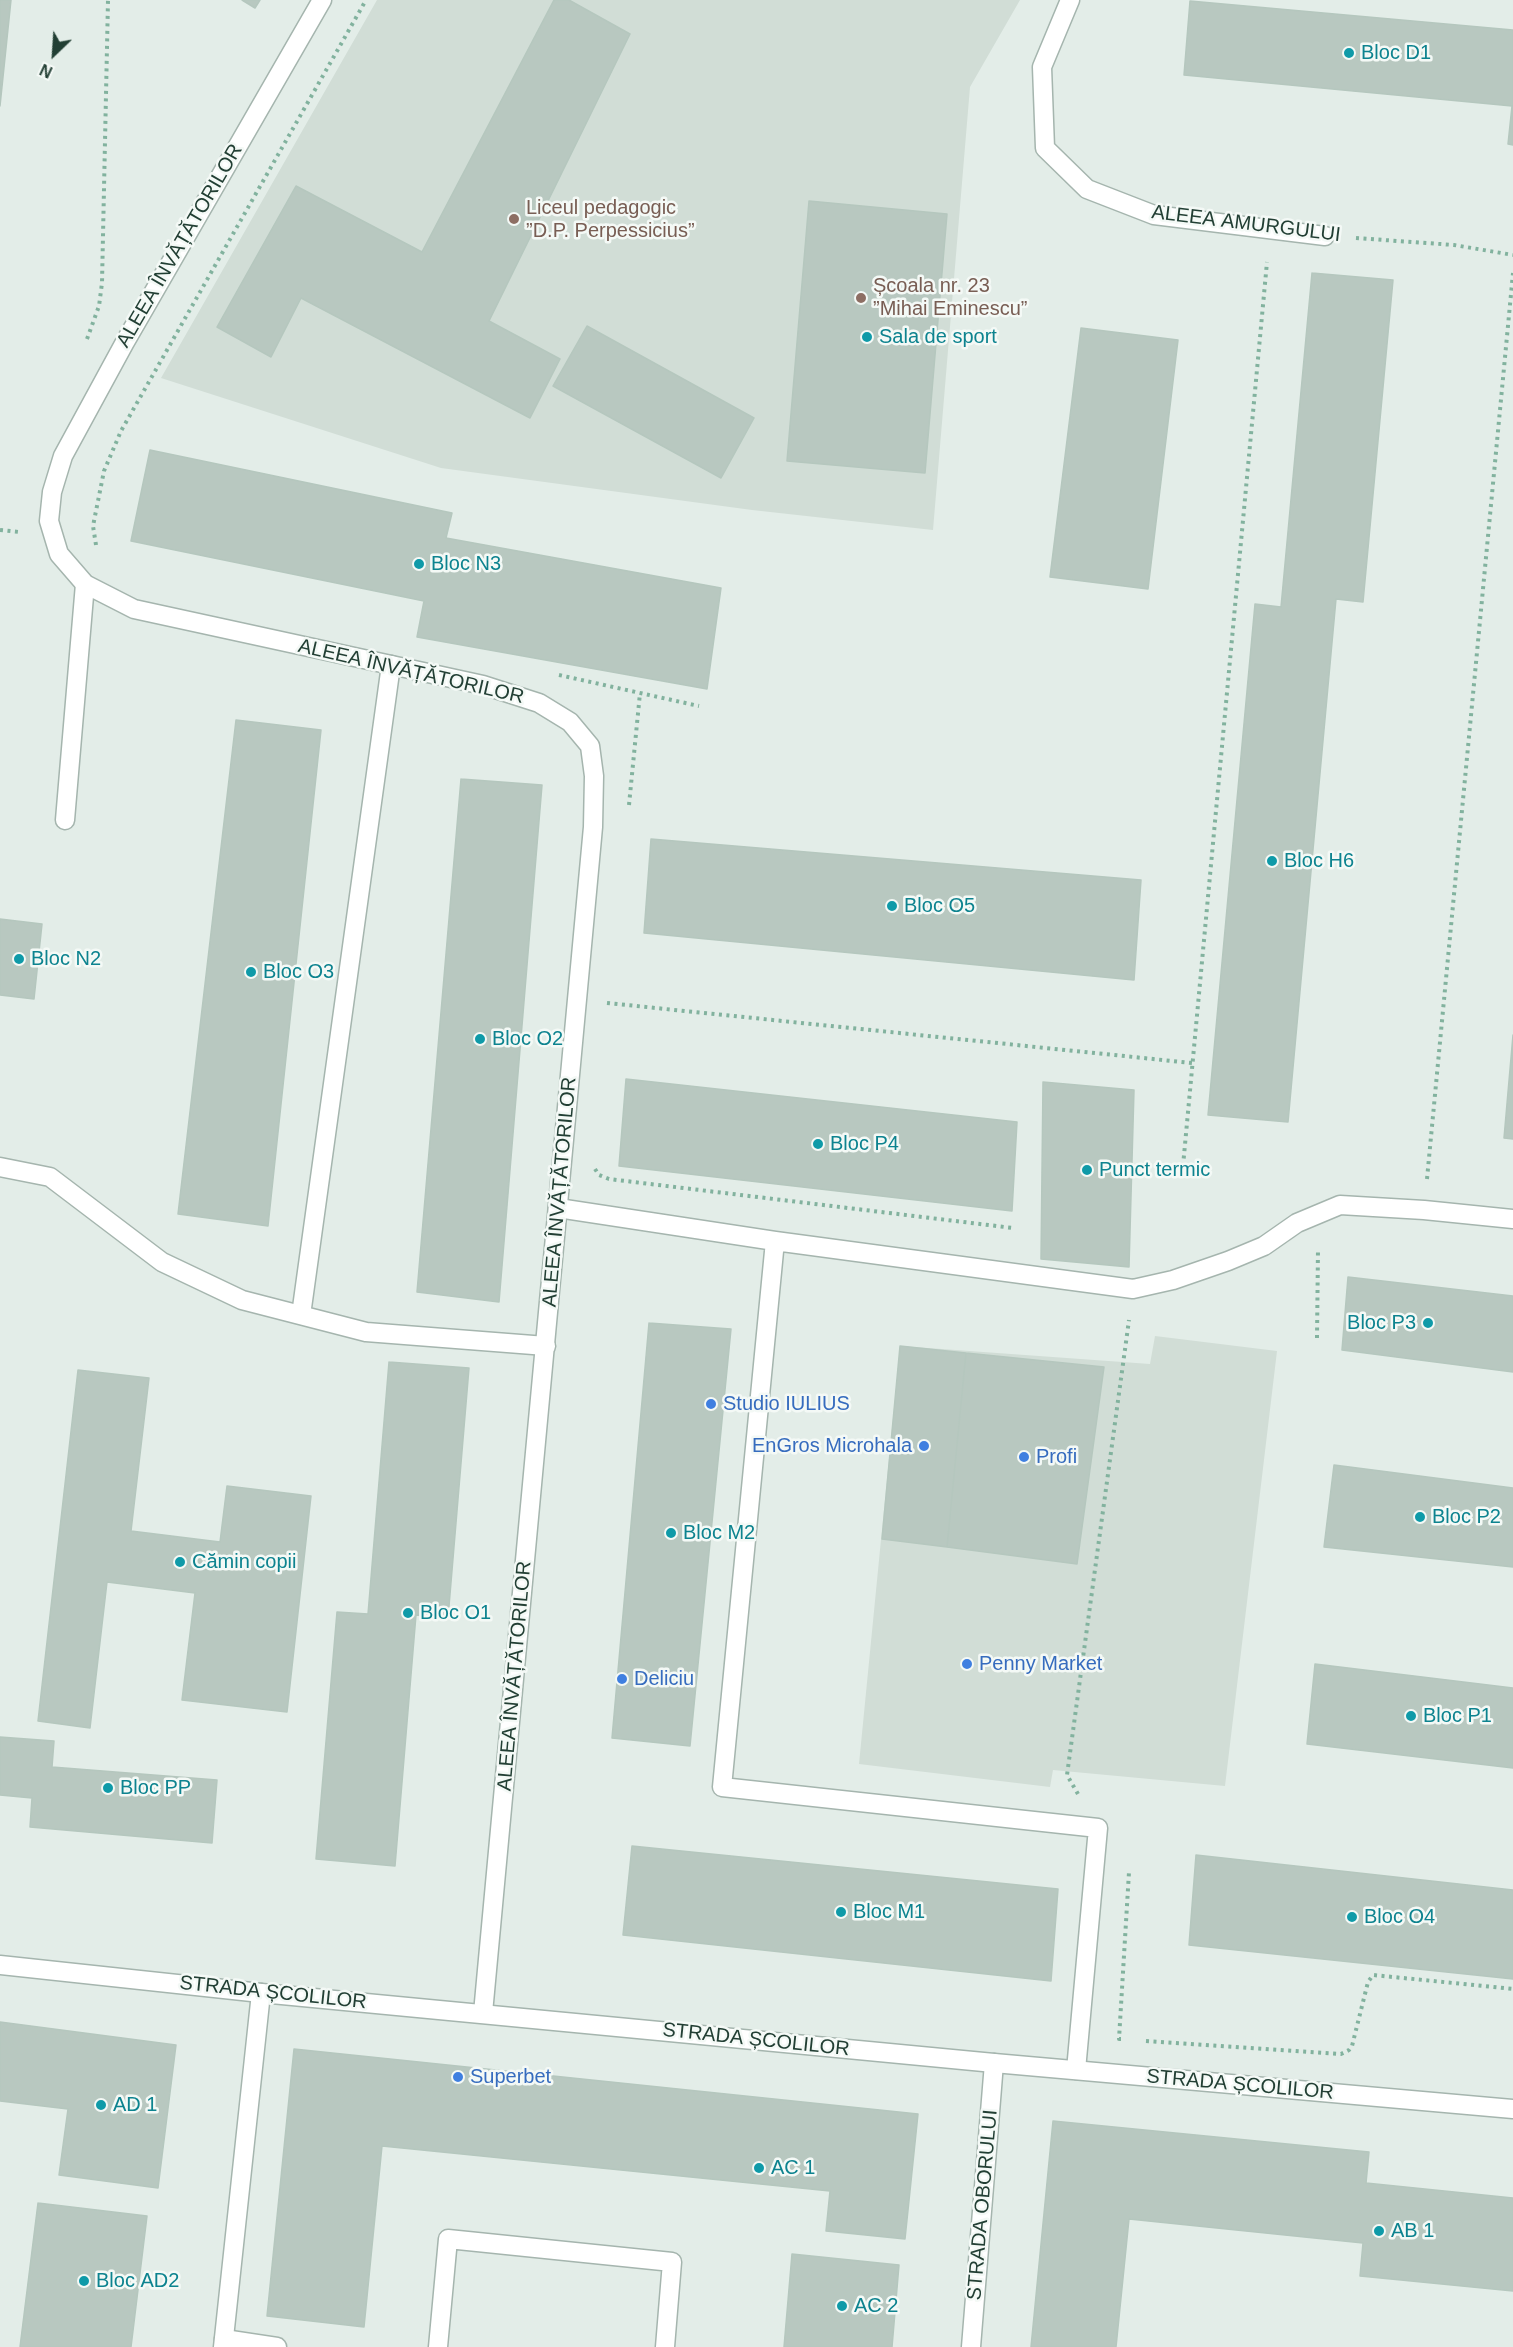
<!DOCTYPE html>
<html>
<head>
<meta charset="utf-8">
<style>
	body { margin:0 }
	#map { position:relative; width:1513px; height:2347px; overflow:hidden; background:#e3ede8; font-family:Arial,sans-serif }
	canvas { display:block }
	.north { position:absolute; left:24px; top:24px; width:60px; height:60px; -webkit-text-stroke:4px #f4f9f6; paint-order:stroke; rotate:205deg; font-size:16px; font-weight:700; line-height:24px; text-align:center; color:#223f34 }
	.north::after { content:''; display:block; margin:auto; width:21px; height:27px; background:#223f34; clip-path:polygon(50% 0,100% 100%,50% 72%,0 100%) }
</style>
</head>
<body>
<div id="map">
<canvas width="1513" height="2347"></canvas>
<div class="north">N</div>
</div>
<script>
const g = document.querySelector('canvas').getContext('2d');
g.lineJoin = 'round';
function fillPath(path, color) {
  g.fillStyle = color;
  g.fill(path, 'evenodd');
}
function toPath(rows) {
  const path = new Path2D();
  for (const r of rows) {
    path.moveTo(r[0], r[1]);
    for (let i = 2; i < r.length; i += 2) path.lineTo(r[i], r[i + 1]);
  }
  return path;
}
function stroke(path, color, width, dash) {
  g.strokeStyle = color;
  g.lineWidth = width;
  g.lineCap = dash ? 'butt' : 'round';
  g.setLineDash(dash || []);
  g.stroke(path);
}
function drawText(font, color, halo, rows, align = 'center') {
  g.font = font + ' Arial,sans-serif';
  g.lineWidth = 5;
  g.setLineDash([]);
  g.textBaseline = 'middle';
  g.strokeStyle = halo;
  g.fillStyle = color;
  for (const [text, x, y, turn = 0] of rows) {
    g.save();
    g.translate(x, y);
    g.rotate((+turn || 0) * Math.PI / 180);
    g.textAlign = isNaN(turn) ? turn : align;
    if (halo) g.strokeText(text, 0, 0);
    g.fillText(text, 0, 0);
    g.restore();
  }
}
fillPath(toPath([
	[377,0,1020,0,970,87,933,530,752,510,441,468,161,378],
	[1155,1336,1277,1351,1225,1786,1053,1770,1050,1787,859,1764,900,1346,1150,1364]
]), '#d1ddd6');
const building = toPath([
	[0,0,11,0,0,106,0,0],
	[242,0,260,0,255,8,242,0],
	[554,0,569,0,630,34,489,321,560,359,530,418,301,298,271,357,217,327,296,186,422,252,554,0],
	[1190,1,1513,30,1513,145,1508,144,1512,106,1184,75,1190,1],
	[809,201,947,214,925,473,787,461,809,201],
	[1312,273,1393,280,1363,602,1336,599,1288,1122,1208,1115,1255,604,1281,607,1312,273],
	[587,326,754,418,721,478,553,386,587,326],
	[1081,328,1178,340,1148,589,1050,577,1081,328],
	[150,450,452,513,446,538,721,588,707,689,417,637,424,601,131,541,150,450],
	[236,720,321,730,268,1226,178,1214,236,720],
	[461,779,542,785,499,1302,417,1292,461,779],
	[651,839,1141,880,1134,980,644,933,651,839],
	[0,919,42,924,34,999,0,995,0,919],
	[1513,1035,1513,1139,1504,1138,1513,1035],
	[626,1079,1017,1122,1012,1211,619,1166,626,1079],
	[1043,1082,1134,1090,1129,1267,1041,1259,1043,1082],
	[1348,1277,1513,1296,1513,1372,1342,1350,1348,1277],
	[649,1323,731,1329,690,1746,612,1738,649,1323],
	[900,1346,966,1353,947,1547,882,1539,900,1346],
	[966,1353,1104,1367,1077,1564,947,1547,966,1353],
	[389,1362,469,1368,448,1618,416,1615,395,1866,316,1859,337,1612,368,1614,389,1362],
	[78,1370,149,1378,131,1531,220,1542,227,1486,311,1496,287,1712,182,1700,195,1593,107,1582,90,1728,38,1721,78,1370],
	[1334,1465,1513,1488,1513,1567,1324,1547,1334,1465],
	[1315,1664,1513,1688,1513,1768,1307,1744,1315,1664],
	[0,1737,54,1741,52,1767,217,1780,212,1843,30,1827,32,1798,0,1795,0,1737],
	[632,1846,1058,1889,1051,1981,623,1935,632,1846],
	[1196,1855,1513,1890,1513,1979,1189,1945,1196,1855],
	[0,2022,176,2045,158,2188,59,2175,68,2109,0,2101,0,2022],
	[294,2049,918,2114,905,2239,826,2231,830,2191,382,2146,364,2327,267,2316,294,2049],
	[1053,2121,1369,2152,1366,2183,1513,2198,1513,2291,1360,2276,1363,2243,1129,2219,1116,2347,1031,2347,1053,2121],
	[38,2203,147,2216,131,2347,20,2347,38,2203],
	[792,2254,899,2265,892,2347,784,2347,792,2254]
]);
fillPath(building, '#b8c8c0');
stroke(building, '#b5c7be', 1.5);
const service = toPath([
	[1070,0,1042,67,1045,148,1087,189,1154,215,1325,236],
	[65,820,85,584],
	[0,1167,50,1177,162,1262,242,1300,366,1332,546,1346],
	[558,1208,775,1241,1133,1289,1173,1280,1228,1261,1264,1246,1297,1223,1340,1205,1424,1210,1513,1219],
	[775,1241,722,1787,1098,1828,1076,2070],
	[301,1315,391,665],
	[224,2339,277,2347],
	[438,2347,448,2239,672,2262,665,2347]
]);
const minor = toPath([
	[322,0,125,342,63,456,52,492,49,521,59,554,85,584,134,609,483,685,539,703,570,722,590,746,594,776,593,827,483,2013],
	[223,2347,261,1993],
	[971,2347,994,2063]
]);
const tertiary = toPath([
	[0,1965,261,1993,994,2063,1513,2109]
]);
stroke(service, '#a5b5ae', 21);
stroke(minor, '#a5b5ae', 21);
stroke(tertiary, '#a5b5ae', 21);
stroke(toPath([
	[1356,238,1454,245,1513,255],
	[87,339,99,306,102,283,108,0],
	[0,530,19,532],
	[96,545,93,526,104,471,121,431,366,0],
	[559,675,699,706],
	[629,805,640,693],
	[607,1003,1192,1063],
	[1183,1166,1267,262],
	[595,1169,599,1175,609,1179,1013,1228],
	[1427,1179,1513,273],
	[1317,1338,1318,1249],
	[1078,1794,1067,1775,1129,1320],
	[1121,2039,1119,2039,1129,1872],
	[1146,2041,1341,2054,1349,2050,1352,2046,1368,1982,1373,1975,1513,1989]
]), '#82b29e', 4, [3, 4.5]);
stroke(service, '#fff', 18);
stroke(minor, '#fff', 18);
stroke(tertiary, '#fff', 18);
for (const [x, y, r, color] of [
	[1349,53,6,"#0f9aa8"],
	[514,219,6,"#8d6e63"],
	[861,298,6,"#8d6e63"],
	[867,337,6,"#0f9aa8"],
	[419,564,6,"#0f9aa8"],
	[1272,861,6,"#0f9aa8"],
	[892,906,6,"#0f9aa8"],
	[19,959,6,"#0f9aa8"],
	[251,972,6,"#0f9aa8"],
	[480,1039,6,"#0f9aa8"],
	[818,1144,6,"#0f9aa8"],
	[1087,1170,6,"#0f9aa8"],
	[1428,1323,6,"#0f9aa8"],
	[711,1404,6,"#3f7fe0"],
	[924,1446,6,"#3f7fe0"],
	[1024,1457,6,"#3f7fe0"],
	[1420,1517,6,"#0f9aa8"],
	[671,1533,6,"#0f9aa8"],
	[180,1562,6,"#0f9aa8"],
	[408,1613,6,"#0f9aa8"],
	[967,1664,6,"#3f7fe0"],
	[622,1679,6,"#3f7fe0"],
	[1411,1716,6,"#0f9aa8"],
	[108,1788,6,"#0f9aa8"],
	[841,1912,6,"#0f9aa8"],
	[1352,1917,6,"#0f9aa8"],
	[458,2077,6,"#3f7fe0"],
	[101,2105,6,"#0f9aa8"],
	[759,2168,6,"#0f9aa8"],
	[1379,2231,6,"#0f9aa8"],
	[84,2281,6,"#0f9aa8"],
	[842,2306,6,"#0f9aa8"]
]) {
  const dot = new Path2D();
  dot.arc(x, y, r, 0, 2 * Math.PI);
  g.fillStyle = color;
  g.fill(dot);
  stroke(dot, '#f4f9f6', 2);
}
drawText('20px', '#0d838f', '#f4f9f6', [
	["Bloc D1",1361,53],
	["Sala de sport",879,337],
	["Bloc N3",431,564],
	["Bloc H6",1284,861],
	["Bloc O5",904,906],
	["Bloc N2",31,959],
	["Bloc O3",263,972],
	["Bloc O2",492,1039],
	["Bloc P4",830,1144],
	["Punct termic",1099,1170],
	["Bloc P3",1416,1323,"right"],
	["Bloc P2",1432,1517],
	["Bloc M2",683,1533],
	["Cămin copii",192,1562],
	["Bloc O1",420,1613],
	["Bloc P1",1423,1716],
	["Bloc PP",120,1788],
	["Bloc M1",853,1912],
	["Bloc O4",1364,1917],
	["AD 1",113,2105],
	["AC 1",771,2168],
	["AB 1",1391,2231],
	["Bloc AD2",96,2281],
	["AC 2",854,2306]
], 'left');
drawText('20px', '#785e54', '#f4f9f6', [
	["Liceul pedagogic",526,208],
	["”D.P. Perpessicius”",526,231],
	["Școala nr. 23",873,286],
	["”Mihai Eminescu”",873,309]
], 'left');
drawText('20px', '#223f34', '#f4f9f6', [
	["ALEEA AMURGULUI",1246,224,7],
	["ALEEA ÎNVĂȚĂTORILOR",180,246,-60],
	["ALEEA ÎNVĂȚĂTORILOR",411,672,13],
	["ALEEA ÎNVĂȚĂTORILOR",560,1192,-85],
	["ALEEA ÎNVĂȚĂTORILOR",515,1676,-85],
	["STRADA ȘCOLILOR",273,1993,6],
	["STRADA ȘCOLILOR",756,2040,6],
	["STRADA ȘCOLILOR",1240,2085,5],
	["STRADA OBORULUI",983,2205,-85]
]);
drawText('20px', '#366cbe', '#f4f9f6', [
	["Studio IULIUS",723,1404],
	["EnGros Microhala",912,1446,"right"],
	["Profi",1036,1457],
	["Penny Market",979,1664],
	["Deliciu",634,1679],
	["Superbet",470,2077]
], 'left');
</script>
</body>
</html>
